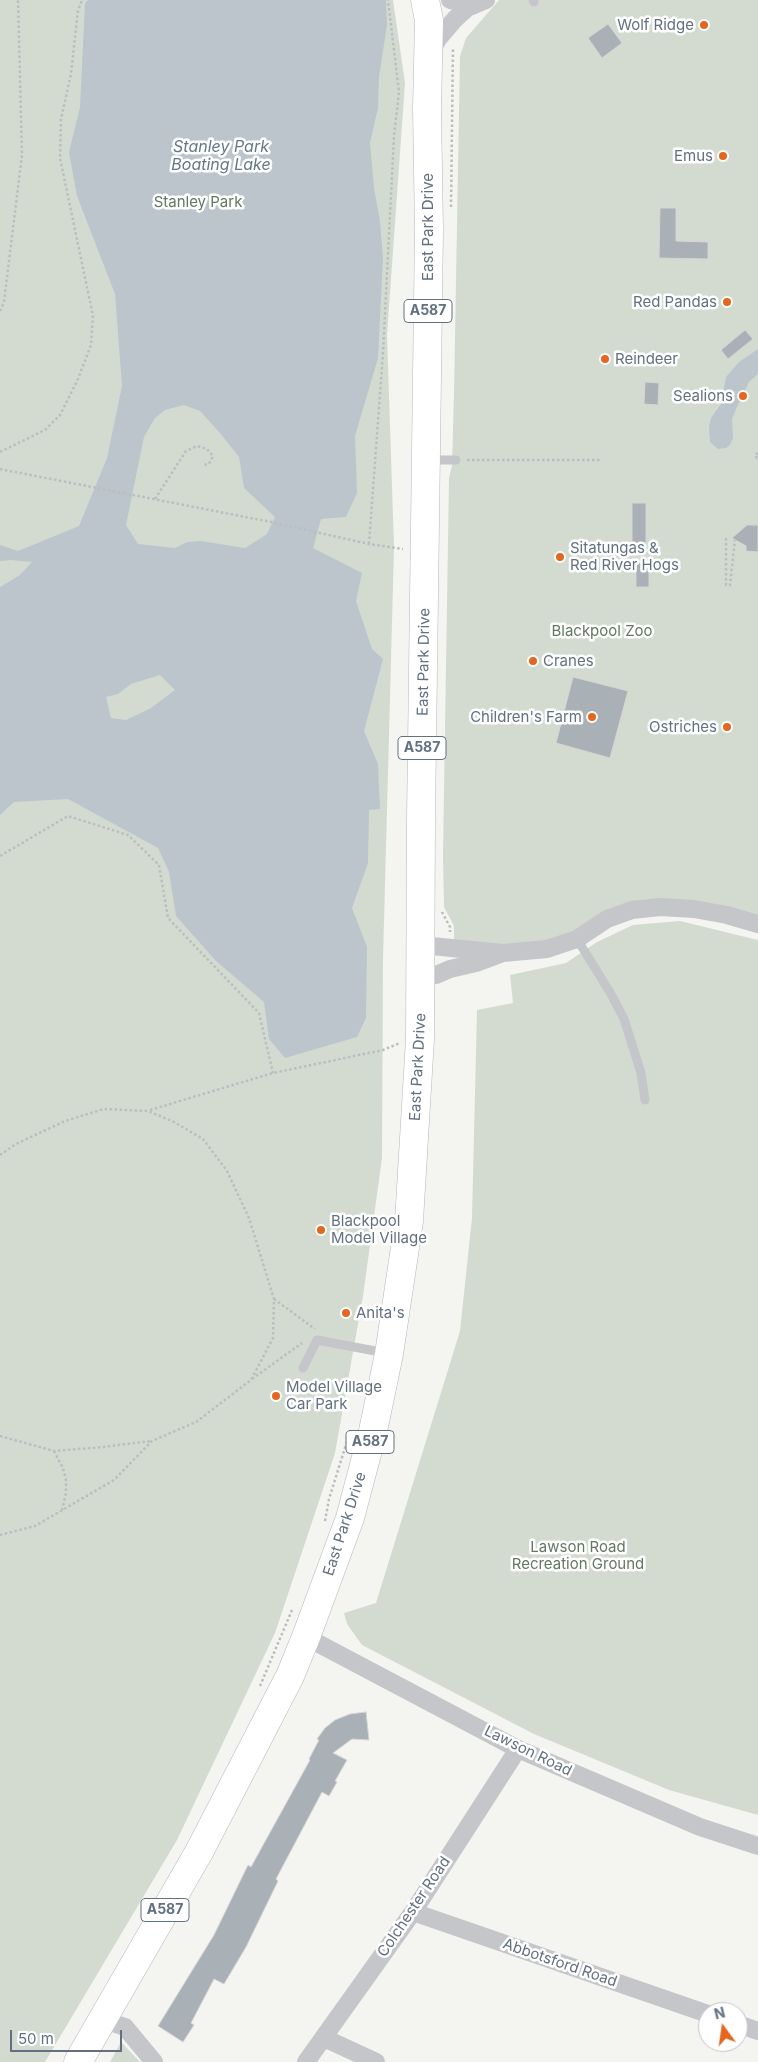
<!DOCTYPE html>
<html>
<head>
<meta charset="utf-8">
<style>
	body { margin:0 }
	#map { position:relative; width:758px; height:2062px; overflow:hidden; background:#f4f4f0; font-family:Inter,sans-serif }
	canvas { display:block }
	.north { position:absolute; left:698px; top:2002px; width:50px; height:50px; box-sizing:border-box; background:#fff; border:1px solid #c0c6cd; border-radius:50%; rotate:346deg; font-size:14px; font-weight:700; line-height:20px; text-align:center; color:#627081 }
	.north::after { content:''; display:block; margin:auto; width:18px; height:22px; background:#e5661f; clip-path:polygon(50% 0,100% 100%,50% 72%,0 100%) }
	.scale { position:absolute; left:10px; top:2030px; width:112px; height:22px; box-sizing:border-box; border:2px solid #627081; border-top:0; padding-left:6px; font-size:15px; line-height:18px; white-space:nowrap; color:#627081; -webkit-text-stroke:4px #fff; paint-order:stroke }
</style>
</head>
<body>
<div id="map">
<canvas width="758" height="2062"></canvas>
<div class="north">N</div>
<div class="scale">50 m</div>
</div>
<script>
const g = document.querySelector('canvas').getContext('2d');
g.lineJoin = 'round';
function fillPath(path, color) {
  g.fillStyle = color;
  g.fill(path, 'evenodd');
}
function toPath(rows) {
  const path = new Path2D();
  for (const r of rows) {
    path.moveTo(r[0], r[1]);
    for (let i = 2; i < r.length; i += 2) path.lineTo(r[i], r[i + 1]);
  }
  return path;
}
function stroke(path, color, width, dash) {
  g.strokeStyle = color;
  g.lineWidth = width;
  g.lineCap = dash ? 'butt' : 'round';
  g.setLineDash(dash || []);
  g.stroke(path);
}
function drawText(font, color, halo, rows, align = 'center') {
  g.font = font + ' Inter,sans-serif';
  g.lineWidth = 5;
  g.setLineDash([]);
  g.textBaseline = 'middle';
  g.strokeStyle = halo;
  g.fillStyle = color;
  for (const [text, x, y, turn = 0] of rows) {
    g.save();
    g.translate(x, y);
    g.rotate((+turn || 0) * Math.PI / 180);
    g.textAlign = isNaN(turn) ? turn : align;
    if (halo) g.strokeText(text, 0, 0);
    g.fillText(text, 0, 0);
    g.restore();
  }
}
fillPath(toPath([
	[0,0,393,0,405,83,387,335,394,547,383,959,382,1158,363,1296,335,1453,275,1633,177,1840,45,2062,0,2062],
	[499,0,758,0,758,924,660,907,547,949,454,947,454,926,444,907,443,856,449,478,452,465,454,394,460,56,466,38],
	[680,921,758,940,758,1815,669,1790,534,1734,362,1645,347,1624,344,1613,376,1603,460,1331,472,1218,477,1010,513,1003,510,975,566,963,597,942,633,925],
	[121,2042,140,2062,110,2062]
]), '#d3dbd1');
fillPath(toPath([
	[88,0,386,0,387,25,379,77,378,108,370,143,374,188,380,221,383,258,378,358,355,436,357,493,346,517,321,519,313,548,362,573,356,601,372,649,383,659,364,731,378,764,380,809,369,810,368,863,352,908,367,947,366,1018,357,1037,285,1058,269,1039,264,1002,216,961,176,916,169,872,158,848,68,799,14,802,0,815,0,587,20,575,32,562,11,560,0,561,0,545,18,551,79,526,107,458,122,386,115,294,77,196,69,152,80,107,85,3],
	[184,405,200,411,220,433,239,457,244,488,275,517,267,534,245,548,201,541,187,542,175,548,138,544,126,525,144,437,155,418,165,410],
	[160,675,175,690,151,708,126,720,111,718,106,697,118,694,131,684],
	[758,349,758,374,749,382,737,407,732,419,733,438,730,445,726,448,718,449,710,442,709,427,711,418,721,404,726,377,739,362]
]), '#bcc5cc');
const building = toPath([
	[608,24,622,43,602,58,588,38,608,24],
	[660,208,676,208,676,241,708,242,708,259,659,258,660,208],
	[745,330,753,339,728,359,721,350,745,330],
	[645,382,659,383,658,405,644,404,645,382],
	[632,503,646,503,646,543,632,544,632,503],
	[747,525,758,525,758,552,746,551,746,546,732,538,747,525],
	[636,563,649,563,649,587,636,587,636,563],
	[573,677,628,691,610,758,556,743,573,677],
	[366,1712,369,1740,352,1739,333,1753,347,1760,335,1781,337,1782,329,1796,322,1792,276,1879,278,1881,246,1947,224,1984,214,1979,191,2023,194,2025,183,2042,158,2026,214,1935,248,1865,251,1867,310,1760,309,1759,319,1740,317,1739,325,1728,335,1720,350,1714,366,1712]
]);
fillPath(building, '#a9b0b6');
stroke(building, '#d5d5d3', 1);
const primary = toPath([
	[78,2062,199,1852,290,1676,306,1637,350,1518,373,1431,389,1354,409,1221,420,1039,421,818,429,229,427,109,429,20,425,0]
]);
stroke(primary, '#b4b7bc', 29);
stroke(toPath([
	[451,207,453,47],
	[0,311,4,302,22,155,18,0],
	[0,452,45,430,60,415,78,379,91,345,93,316,60,158,61,119,71,74,78,10,82,0],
	[758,453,755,455,758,460],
	[467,460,600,460],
	[0,469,271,522,369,544,403,549],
	[155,499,186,451,197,446,207,449,213,456,209,464,203,465],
	[726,538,726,585,730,585,735,540],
	[369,544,383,353,394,136,399,92,388,0],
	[0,856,68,816,128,835,159,865,168,918,259,1013,273,1073],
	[442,912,450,927,450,932],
	[150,1110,273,1073,383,1050,400,1043],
	[0,1155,16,1144,65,1121,104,1109,148,1111,174,1122,203,1139,227,1171,249,1218,274,1299,273,1338,251,1380,196,1422,152,1441,114,1480,35,1526,0,1535],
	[274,1299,315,1329],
	[252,1379,302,1343],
	[0,1436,54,1451,103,1447,151,1441],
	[54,1451,63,1468,66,1480,66,1493,62,1510],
	[325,1521,329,1499,349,1435],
	[260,1686,292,1610]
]), '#bbbdbf', 2.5, [2.5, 2.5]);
stroke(toPath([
	[533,0,534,2],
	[429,460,456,460],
	[577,939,611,994,624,1019,641,1073,645,1100],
	[303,1368,317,1340,386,1353]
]), '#c4c6ca', 9);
stroke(toPath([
	[450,0,473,5],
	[430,53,438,39,455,19,467,8,486,0],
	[421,945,503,953,547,949,577,939,607,919,632,910,660,907,694,909,727,915,758,924],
	[421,975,436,975,450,969,476,963,500,954],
	[306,1637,518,1749,700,1827,758,1846],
	[413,1912,708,2014],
	[738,2024,758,2031],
	[97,2027,110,2022,125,2027,154,2062],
	[324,2038,376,2062],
	[306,2062,413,1912,518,1749]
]), '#c4c6ca', 18);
stroke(primary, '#fff', 28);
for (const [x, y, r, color] of [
	[704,25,5,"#e5661f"],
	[723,156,5,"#e5661f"],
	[727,302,5,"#e5661f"],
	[605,359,5,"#e5661f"],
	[743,396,5,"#e5661f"],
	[560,557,5,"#e5661f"],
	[533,661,5,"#e5661f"],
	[592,717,5,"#e5661f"],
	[727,727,5,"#e5661f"],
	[321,1230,5,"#e5661f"],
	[346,1313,5,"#e5661f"],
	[276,1396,5,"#e5661f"]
]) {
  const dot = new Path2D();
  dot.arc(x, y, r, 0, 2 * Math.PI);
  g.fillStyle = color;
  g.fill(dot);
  stroke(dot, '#fff', 2);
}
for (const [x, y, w] of [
	[428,311,48],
	[422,748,48],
	[370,1442,48],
	[165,1910,48]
]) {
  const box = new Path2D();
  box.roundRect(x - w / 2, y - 11.5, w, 23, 4);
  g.fillStyle = '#fff';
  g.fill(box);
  stroke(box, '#627081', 1);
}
drawText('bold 14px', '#627081', null, [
	["A587",428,311],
	["A587",422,748],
	["A587",370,1442],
	["A587",165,1910]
]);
drawText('15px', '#627081', '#fff', [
	["Wolf Ridge",694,25],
	["Emus",713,156],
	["Red Pandas",717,302],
	["Reindeer",615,359,"left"],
	["Sealions",733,396],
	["Sitatungas &",570,548,"left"],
	["Red River Hogs",570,565,"left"],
	["Cranes",543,661,"left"],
	["Children's Farm",582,717],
	["Ostriches",717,727],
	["Blackpool",331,1221,"left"],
	["Model Village",331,1238,"left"],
	["Anita's",356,1313,"left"],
	["Model Village",286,1387,"left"],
	["Car Park",286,1404,"left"]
], 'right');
drawText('15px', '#637861', '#fff', [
	["Stanley Park",198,202],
	["Blackpool Zoo",602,631],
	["Lawson Road",578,1547],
	["Recreation Ground",578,1564]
]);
drawText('15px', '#627081', '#fff', [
	["East Park Drive",428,227,-90],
	["East Park Drive",424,662,-89],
	["East Park Drive",418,1067,-87],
	["East Park Drive",345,1524,-72],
	["Lawson Road",528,1751,26],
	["Colchester Road",414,1907,-56],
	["Abbotsford Road",560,1963,19]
]);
drawText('italic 16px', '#637886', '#fff', [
	["Stanley Park",221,147],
	["Boating Lake",221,165]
]);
</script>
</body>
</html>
